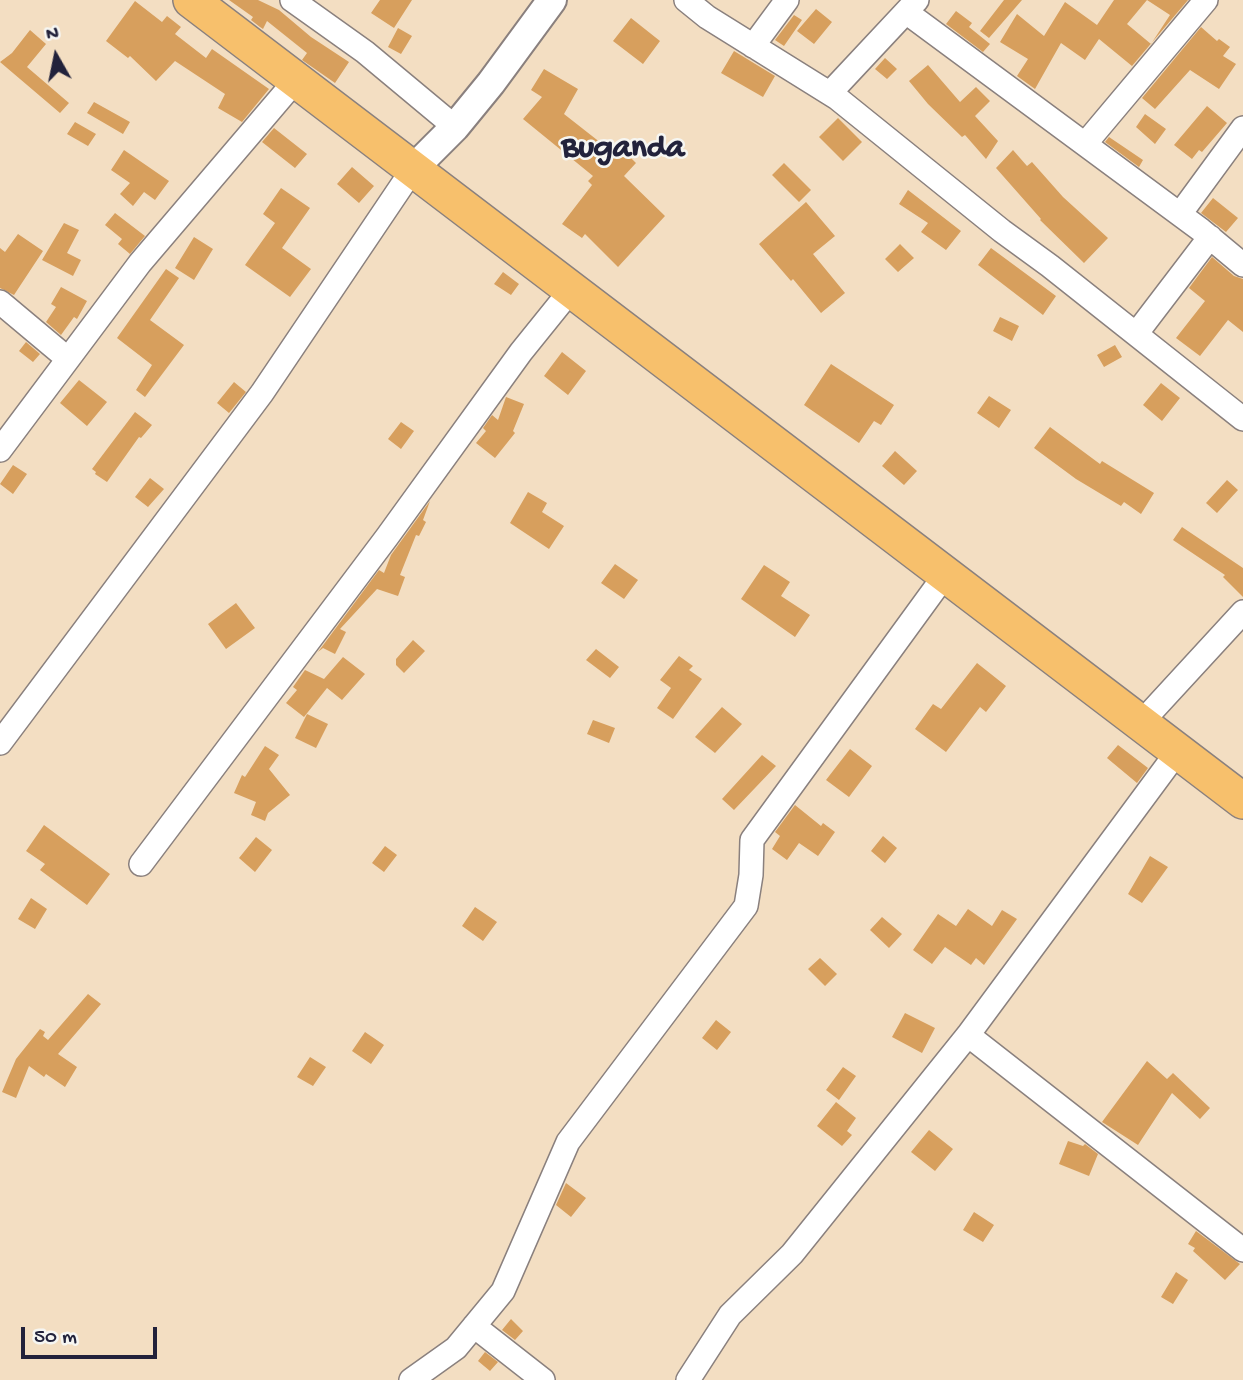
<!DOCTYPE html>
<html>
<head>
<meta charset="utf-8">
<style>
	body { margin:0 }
	#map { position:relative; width:1243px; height:1380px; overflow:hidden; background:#f3dec2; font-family:"Gochi Hand",sans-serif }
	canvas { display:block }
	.north { position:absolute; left:21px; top:21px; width:70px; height:70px; -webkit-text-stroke:5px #f6f6f2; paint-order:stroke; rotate:351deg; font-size:19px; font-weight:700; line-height:28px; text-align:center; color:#22223b }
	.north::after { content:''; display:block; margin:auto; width:24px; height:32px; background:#22223b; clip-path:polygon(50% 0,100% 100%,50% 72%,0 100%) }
	.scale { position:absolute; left:21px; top:1327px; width:136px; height:32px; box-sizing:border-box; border:4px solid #22223b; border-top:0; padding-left:9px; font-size:21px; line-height:24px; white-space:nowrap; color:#22223b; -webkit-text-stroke:5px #f6f6f2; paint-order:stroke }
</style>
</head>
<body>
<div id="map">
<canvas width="1243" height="1380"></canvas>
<div class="north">N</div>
<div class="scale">50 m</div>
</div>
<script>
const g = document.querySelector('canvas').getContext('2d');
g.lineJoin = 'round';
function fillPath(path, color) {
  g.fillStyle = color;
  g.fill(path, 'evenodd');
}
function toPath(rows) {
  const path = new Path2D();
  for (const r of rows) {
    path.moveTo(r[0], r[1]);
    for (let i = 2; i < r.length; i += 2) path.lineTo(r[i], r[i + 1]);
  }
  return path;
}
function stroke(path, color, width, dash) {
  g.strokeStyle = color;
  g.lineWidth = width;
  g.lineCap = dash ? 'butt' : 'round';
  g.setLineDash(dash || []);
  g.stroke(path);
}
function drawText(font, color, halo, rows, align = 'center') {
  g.font = font + ' "Gochi Hand",sans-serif';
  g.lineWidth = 5;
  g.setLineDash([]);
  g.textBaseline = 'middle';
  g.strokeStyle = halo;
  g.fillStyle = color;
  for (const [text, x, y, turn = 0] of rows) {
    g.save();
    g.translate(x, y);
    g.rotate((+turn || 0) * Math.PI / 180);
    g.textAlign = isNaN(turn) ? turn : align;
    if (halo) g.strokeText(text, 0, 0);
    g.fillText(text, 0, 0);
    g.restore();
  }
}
fillPath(toPath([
	[229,0,258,0,279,10,311,37,349,62,335,83,302,60,307,53,267,21,263,29,260,27,251,20,253,17],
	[380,0,412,0,394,28,371,13],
	[1004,0,1022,0,989,38,980,31],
	[1114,0,1147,0,1127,24,1151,44,1170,15,1147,0,1188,0,1132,66,1099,39,1085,60,1061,43,1035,89,1017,76,1028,59,1000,42,1017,14,1044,36,1065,2,1097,25],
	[135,1,162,22,167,16,181,27,175,34,206,58,212,49,269,89,242,122,218,108,225,94,175,61,156,81,130,56,128,58,106,41],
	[816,9,832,22,814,44,797,31],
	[956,11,972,23,969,27,990,44,983,52,946,24],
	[794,15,802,20,784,46,775,40],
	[631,18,660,41,643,64,613,41],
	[1201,27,1217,41,1219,39,1230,47,1223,56,1236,64,1219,89,1190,70,1155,109,1142,98],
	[398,28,412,36,401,54,388,47],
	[30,30,46,44,27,67,69,103,60,113,0,62,12,53],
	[734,51,775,76,763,97,721,73],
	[885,58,897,69,887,79,875,69],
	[928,65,960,102,976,87,990,101,975,116,998,141,986,159,965,135,962,137,928,104,909,81],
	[544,69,578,89,564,114,615,154,621,148,636,163,624,176,665,216,618,267,585,234,582,238,562,224,592,185,588,181,593,176,523,119,542,97,531,90],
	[94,102,130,122,123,134,87,113],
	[1207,106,1227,123,1202,152,1199,150,1192,159,1174,145],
	[1145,114,1166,129,1155,144,1136,127],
	[838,118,862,142,843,161,819,137],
	[75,122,96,134,88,146,67,134],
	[274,128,307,154,295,168,262,142],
	[1109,137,1143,160,1139,167,1105,142],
	[124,150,169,181,155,200,144,192,133,206,120,194,130,183,111,170],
	[1013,150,1027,166,1032,162,1063,197,1108,238,1084,263,1040,220,1041,219,996,168],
	[784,163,811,190,799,202,772,175],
	[352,167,374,186,359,203,337,184],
	[281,188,310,208,282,248,311,269,290,297,245,265,275,223,263,214],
	[908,190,961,231,946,250,921,232,928,223,899,204],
	[1213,198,1238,218,1226,232,1201,213],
	[806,202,835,236,813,254,845,293,821,313,793,279,791,281,759,244],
	[115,213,145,236,130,254,118,244,122,239,105,225],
	[64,223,79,230,67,253,81,260,73,276,42,260],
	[18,234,43,251,14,295,0,288,0,248,5,252],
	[194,237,213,249,194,280,175,268],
	[900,244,914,258,898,272,885,259],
	[991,248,1056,296,1043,315,978,265],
	[1212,257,1234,276,1243,279,1243,332,1228,320,1200,356,1176,338,1205,301,1189,288],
	[166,269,179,278,150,320,184,345,145,397,136,390,152,365,117,338],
	[503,272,519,284,511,295,494,284],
	[61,287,87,301,77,319,74,317,61,335,46,322,56,307,51,304],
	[1000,317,1019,326,1012,341,993,331],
	[26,342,40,354,33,362,19,351],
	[1115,345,1122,357,1104,367,1097,355],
	[562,352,586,371,568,395,544,376],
	[831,364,894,405,881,425,874,421,859,443,804,405],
	[79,380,107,402,87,426,60,403],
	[234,382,246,392,229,413,217,403],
	[1161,383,1180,398,1162,421,1143,405],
	[989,396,1011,410,999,428,977,413],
	[506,397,524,404,513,431,515,433,495,458,476,443,486,431,483,428,492,415,498,420],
	[135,412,152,425,141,438,139,437,107,482,95,474,96,472,92,469],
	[401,422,414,431,401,449,388,439],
	[1050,427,1100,464,1102,461,1154,493,1141,514,1124,502,1121,506,1076,479,1034,448],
	[895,451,917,471,904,485,882,466],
	[13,465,27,474,13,494,0,484],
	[150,478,164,489,148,507,135,497],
	[1227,480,1238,490,1217,513,1206,503],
	[528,492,547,503,542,512,564,526,549,549,510,523],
	[430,501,423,520,426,522,419,536,416,535,400,575,405,577,398,596,377,589,340,629,346,632,335,654,323,648,318,652,379,570,384,573,391,555],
	[1182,527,1243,568,1243,597,1223,577,1225,575,1173,540],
	[615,564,638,580,624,599,601,583],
	[764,565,790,582,781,596,810,615,795,637,741,599],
	[236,603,255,628,226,649,208,624],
	[413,640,425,651,404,673,396,665,396,659],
	[596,649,619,667,610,678,586,660],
	[679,656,693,666,689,670,702,679,673,719,657,708,671,688,660,680],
	[343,657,365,674,342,700,327,688,304,717,286,703,297,690,293,687,305,670,324,679],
	[977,663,1006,686,986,712,980,707,946,752,915,729,933,704,941,709],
	[722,707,742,724,715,753,695,737],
	[307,714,328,724,316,748,295,738],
	[593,720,615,728,609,743,587,734],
	[1118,745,1148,768,1137,783,1107,758],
	[265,746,279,755,269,769,290,795,268,813,265,821,251,815,256,802,234,793,242,775,245,777],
	[850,749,872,766,849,797,826,780],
	[762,755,776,766,734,810,722,799],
	[795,805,821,826,823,823,835,832,818,856,799,843,787,860,772,849,780,836,775,832],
	[44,825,110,874,87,905,40,870,45,864,26,851],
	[883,836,897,848,885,863,871,851],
	[256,837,272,850,255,872,239,858],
	[385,846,397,855,384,872,372,863],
	[1150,856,1168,867,1142,903,1128,894],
	[31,898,47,909,35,929,18,919],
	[475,907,497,922,483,941,462,926],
	[968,909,992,926,1002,910,1017,919,984,965,976,958,971,965,945,947,932,964,913,950,938,914,956,926],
	[882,917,902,934,889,948,870,930],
	[820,958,837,974,825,986,808,969],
	[88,994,101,1004,58,1054,77,1067,65,1087,46,1074,44,1077,29,1066,16,1098,2,1092,16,1059,40,1029,45,1032,43,1036,48,1040],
	[905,1013,935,1028,922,1053,892,1037],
	[716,1020,731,1032,717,1050,702,1038],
	[365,1032,384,1045,371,1064,352,1051],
	[310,1057,326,1067,313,1086,297,1077],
	[1147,1061,1167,1079,1173,1073,1210,1108,1200,1119,1172,1093,1138,1145,1102,1122],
	[843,1067,856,1076,839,1100,826,1090],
	[836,1102,856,1118,847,1131,852,1135,842,1146,817,1126],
	[929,1130,953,1149,935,1171,911,1152],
	[1068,1141,1083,1146,1085,1144,1098,1154,1089,1176,1059,1164],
	[566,1183,586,1198,571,1217,556,1205],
	[974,1212,994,1225,983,1242,963,1230],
	[1196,1231,1240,1264,1225,1280,1193,1251,1195,1248,1188,1244],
	[1176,1272,1188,1280,1173,1304,1161,1297],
	[511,1319,523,1331,515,1340,502,1330],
	[485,1352,498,1362,490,1371,478,1361]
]), '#d79f5d');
const minor = toPath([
	[292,0,365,52,455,127],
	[686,0,707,17,837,98,1002,231,1050,266,1243,419],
	[906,12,1201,230,1243,265],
	[753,46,787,0],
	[830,93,917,0],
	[1085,144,1206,0],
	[1180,214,1243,128],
	[0,302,68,359],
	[1136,334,1210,237],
	[0,450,140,263,296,80],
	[1140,724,1243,612],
	[0,743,262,393,413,169],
	[141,864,387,537,521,352,571,290],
	[968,1035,1243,1250],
	[474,1326,543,1380],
	[411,1380,456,1348,503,1291,568,1142,746,906,751,875,752,840,945,575],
	[688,1380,730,1315,792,1254,968,1035,1178,751]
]);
const tertiary = toPath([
	[413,169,455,127,491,83,552,0]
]);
const primary = toPath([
	[191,0,1243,801]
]);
stroke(minor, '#8a807e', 26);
stroke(tertiary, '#8a807e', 32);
stroke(primary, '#8a807e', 38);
stroke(minor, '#fff', 23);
stroke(tertiary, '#fff', 28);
stroke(primary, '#f7c06c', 35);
drawText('bold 33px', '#22223b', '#f6f6f2', [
	["Buganda",623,150]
]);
</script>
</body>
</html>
